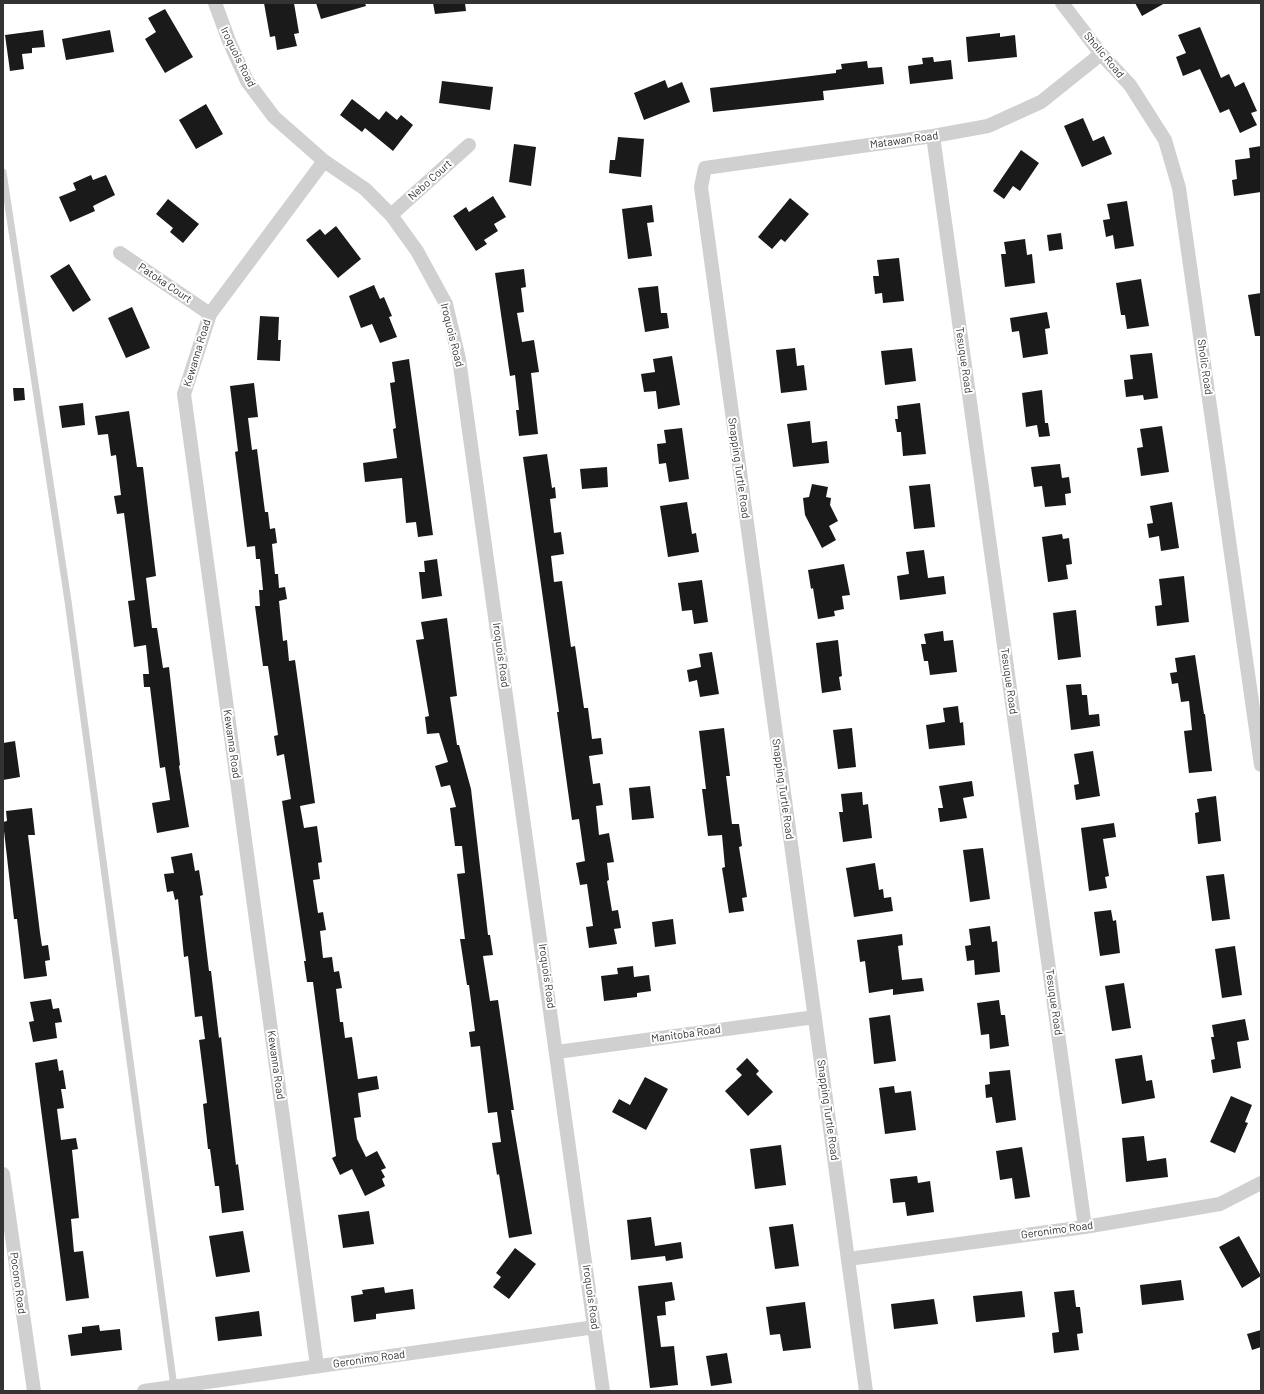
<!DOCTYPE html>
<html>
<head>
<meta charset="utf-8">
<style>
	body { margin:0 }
	#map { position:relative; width:1264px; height:1394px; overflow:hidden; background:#fff; font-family:Barlow,sans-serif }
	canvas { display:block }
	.frame { position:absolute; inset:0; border:4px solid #333; pointer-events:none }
</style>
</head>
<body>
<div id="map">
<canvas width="1264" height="1394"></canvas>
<div class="frame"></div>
</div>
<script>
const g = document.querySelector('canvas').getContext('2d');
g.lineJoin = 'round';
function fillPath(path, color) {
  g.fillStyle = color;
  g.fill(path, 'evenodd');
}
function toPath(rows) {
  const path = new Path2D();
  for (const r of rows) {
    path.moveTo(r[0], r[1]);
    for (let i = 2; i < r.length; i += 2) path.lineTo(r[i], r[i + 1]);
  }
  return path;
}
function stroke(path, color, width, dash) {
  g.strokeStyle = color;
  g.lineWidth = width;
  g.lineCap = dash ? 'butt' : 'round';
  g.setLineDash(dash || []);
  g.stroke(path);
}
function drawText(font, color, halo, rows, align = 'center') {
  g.font = font + ' Barlow,sans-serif';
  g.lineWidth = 4;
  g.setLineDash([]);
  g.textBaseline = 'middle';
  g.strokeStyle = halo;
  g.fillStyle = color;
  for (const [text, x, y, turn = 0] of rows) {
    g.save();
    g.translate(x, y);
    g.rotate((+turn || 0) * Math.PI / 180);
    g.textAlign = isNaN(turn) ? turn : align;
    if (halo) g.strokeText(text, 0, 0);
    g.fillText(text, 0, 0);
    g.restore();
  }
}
fillPath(toPath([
	[264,3,294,3,299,33,294,34,297,46,277,50,275,36,270,37],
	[316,3,365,3,366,6,321,19],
	[433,3,465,3,466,11,435,14],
	[1135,3,1165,3,1142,16],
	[165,9,193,57,165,73,145,39,156,32,148,18],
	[1200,27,1221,78,1229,74,1235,87,1244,82,1257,111,1251,113,1257,125,1240,133,1229,109,1220,113,1200,69,1183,76,1176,57,1186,53,1178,35],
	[43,30,45,47,32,48,32,53,22,54,24,69,10,71,5,35],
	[110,30,114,52,66,60,62,39],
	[1000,33,1000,37,1015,35,1017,57,968,62,966,37],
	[933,57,934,62,951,60,953,79,910,84,908,66,923,64,922,58],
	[867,61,868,68,882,67,884,84,823,91,824,100,713,112,710,88,836,73,836,70,842,69,841,64],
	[665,80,668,88,682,82,690,102,644,120,634,93],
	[442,81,493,87,490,110,439,103],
	[352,99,379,120,386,111,397,120,401,115,413,125,393,151,365,128,362,132,340,115],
	[206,104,223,134,196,149,179,120],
	[1083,118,1093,141,1104,136,1112,154,1082,167,1064,126],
	[618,137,644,139,641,177,609,173,610,160,615,160],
	[514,144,536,147,531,186,509,182],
	[1261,146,1261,192,1234,196,1232,180,1237,179,1235,160,1250,158,1249,148],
	[1021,150,1039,163,1020,191,1013,186,1004,199,993,191],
	[91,175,93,180,106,175,115,195,93,206,95,211,70,222,59,197,76,190,73,183],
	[493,196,506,217,494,224,498,231,484,240,487,244,476,251,453,216,466,207,469,212],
	[790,198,809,214,785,242,781,239,772,249,758,237],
	[168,199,199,224,183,243,170,232,173,228,156,214],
	[1127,201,1134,246,1115,249,1113,235,1106,237,1103,220,1110,219,1107,204],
	[652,205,654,222,647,223,652,256,628,259,622,209],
	[336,226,361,259,338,278,306,240,320,229,325,235],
	[1061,233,1063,249,1049,251,1047,235],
	[1025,239,1027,255,1032,254,1035,283,1005,287,1001,254,1006,254,1004,242],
	[899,258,904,301,883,303,882,293,875,294,873,276,879,276,877,260],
	[69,264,91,300,73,312,50,276],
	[524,269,526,287,521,288,524,312,517,313,522,342,534,340,539,372,531,373,538,434,519,436,516,410,519,410,515,375,510,376,495,273],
	[1141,279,1149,326,1127,329,1125,315,1121,315,1116,283],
	[374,285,380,299,384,297,392,316,389,317,397,337,380,343,372,324,361,328,349,296],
	[658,286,661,313,667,313,669,328,645,332,638,288],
	[1261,293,1261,336,1255,336,1248,295],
	[132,307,150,348,126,358,108,318],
	[1047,312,1050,328,1045,329,1048,354,1023,358,1019,331,1012,332,1010,318],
	[260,316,279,317,278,340,281,340,280,361,257,360],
	[795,348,797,366,804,365,807,390,781,393,776,350],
	[912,348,916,381,885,385,881,351],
	[1152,353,1158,398,1144,400,1143,395,1126,397,1124,380,1133,379,1130,355],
	[672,356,680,405,658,409,656,391,644,392,641,374,655,372,653,359],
	[409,359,433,535,418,537,416,522,406,523,402,478,365,482,363,463,397,458,393,429,396,428,390,383,395,382,392,362],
	[254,383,258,417,248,418,252,450,257,449,265,512,268,512,270,529,275,528,277,543,272,544,275,574,278,574,279,588,285,587,287,599,279,601,283,641,287,640,289,661,295,660,315,803,300,806,304,828,317,826,322,862,318,863,320,879,313,880,318,913,323,912,326,930,320,931,323,958,332,957,334,972,339,971,342,988,336,989,340,1022,343,1022,345,1038,352,1037,358,1079,377,1076,379,1089,358,1093,361,1117,354,1118,357,1139,366,1157,377,1151,386,1168,381,1170,385,1177,382,1179,385,1186,365,1196,352,1169,340,1175,332,1158,336,1156,313,982,307,982,304,961,306,961,282,801,291,799,284,754,277,756,274,736,278,735,268,666,263,666,258,629,255,606,260,606,259,590,263,590,260,559,256,559,255,546,247,547,235,452,238,451,230,386],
	[13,388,24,388,25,400,14,401],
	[1042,390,1045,423,1048,423,1050,436,1039,437,1037,425,1026,427,1022,393],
	[83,403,85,425,62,428,59,406],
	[920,403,926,454,903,456,901,432,897,432,895,419,898,419,897,406],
	[129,411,137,467,143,467,156,576,146,578,152,628,157,628,163,668,169,667,180,765,179,766,189,827,157,833,152,803,170,800,165,767,160,768,150,687,144,687,143,674,149,674,146,645,134,647,128,601,135,600,124,513,117,514,114,496,121,495,116,455,111,456,108,434,98,435,95,416],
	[810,421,812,443,827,441,829,463,793,467,787,424],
	[1162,426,1169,472,1141,476,1137,448,1143,447,1140,429],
	[682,428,689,479,669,482,666,463,659,464,657,444,666,443,664,430],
	[547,454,552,488,555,487,556,498,550,499,554,533,561,532,564,554,551,556,554,582,562,581,571,647,575,646,584,708,588,708,592,739,601,738,603,754,589,756,593,784,600,783,603,805,596,806,599,835,609,833,614,862,607,863,609,880,607,881,612,911,618,910,621,928,614,929,617,944,589,948,586,927,593,926,587,884,580,885,576,863,585,861,579,819,572,820,557,712,559,712,523,457],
	[1060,464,1062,478,1069,477,1071,493,1065,494,1066,505,1045,507,1042,486,1034,487,1031,467],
	[607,467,608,487,582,489,580,469],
	[812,484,828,487,826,497,831,498,830,505,838,521,829,526,836,540,822,548,805,515,803,498,809,497],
	[930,484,935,527,914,529,909,486],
	[687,502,692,534,696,533,699,552,668,557,660,506],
	[1172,502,1179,548,1161,551,1159,536,1149,538,1147,524,1153,523,1150,506],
	[1062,534,1063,539,1069,538,1072,564,1066,565,1068,579,1048,582,1042,537],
	[924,550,928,578,944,576,946,594,900,600,897,576,909,574,906,552],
	[437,559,442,596,422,599,419,572,425,572,424,561],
	[844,564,850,595,842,596,844,609,834,611,835,616,818,619,813,588,811,589,808,570],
	[1184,576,1189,622,1157,626,1155,606,1162,605,1159,579],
	[702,580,708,622,694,624,692,610,682,611,678,583],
	[1076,610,1081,657,1058,660,1053,613],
	[447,618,457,696,450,697,457,745,459,745,471,789,488,935,490,935,493,955,483,956,490,1001,498,1000,514,1110,511,1110,532,1234,509,1238,499,1174,497,1175,492,1143,501,1142,497,1112,488,1113,480,1046,471,1047,469,1032,475,1031,469,985,467,985,460,939,465,939,457,874,465,873,462,846,455,846,450,808,456,807,450,785,441,787,435,766,448,762,439,733,427,734,425,717,429,716,416,640,424,639,421,622],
	[943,631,944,641,953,640,957,672,930,675,928,661,924,661,921,644,926,644,924,634],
	[838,640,842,676,839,677,841,690,822,693,816,643],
	[712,652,719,694,700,697,697,680,689,682,687,670,701,667,699,654],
	[1195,655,1204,714,1205,714,1212,771,1189,773,1184,731,1192,730,1189,701,1181,702,1178,683,1172,684,1170,673,1177,672,1175,658],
	[1081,684,1082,695,1087,695,1089,715,1099,714,1100,726,1071,730,1066,685],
	[958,706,960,723,963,722,965,745,929,749,926,725,945,722,943,708],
	[724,728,730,776,726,776,732,824,739,824,742,846,739,847,747,897,742,898,744,911,729,913,722,868,725,867,722,835,708,836,702,789,706,789,699,731],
	[852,728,856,767,838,769,833,730],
	[15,741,20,777,3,780,3,743],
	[1093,751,1100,796,1076,800,1074,785,1079,784,1074,754],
	[972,781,974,796,963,798,967,818,940,822,938,808,943,808,939,786],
	[650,786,654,818,632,820,629,788],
	[862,792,863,805,868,804,872,838,843,842,839,812,843,812,841,794],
	[1216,796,1221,841,1198,844,1195,813,1199,812,1197,799],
	[32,808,35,835,28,835,40,933,42,946,48,945,50,960,45,961,47,976,24,979,17,919,14,919,3,822,7,821,6,811],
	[1114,823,1116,837,1103,839,1109,876,1105,877,1107,888,1089,891,1081,828],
	[983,848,990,899,970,902,963,850],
	[192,853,195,871,199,870,203,895,200,896,209,971,211,971,219,1038,221,1037,236,1165,238,1164,244,1210,222,1213,219,1186,215,1186,210,1149,208,1149,203,1104,207,1103,199,1040,205,1039,202,1016,195,1017,188,956,184,957,178,899,175,900,173,891,167,892,164,874,174,873,171,857],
	[875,863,879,890,883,889,884,898,891,897,893,911,854,917,846,868],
	[1224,874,1230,919,1212,921,1206,876],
	[1111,910,1113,921,1116,920,1120,953,1100,956,1094,912],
	[673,919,676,944,655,947,652,922],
	[990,926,992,942,997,941,1000,972,975,975,974,960,967,961,965,946,971,945,969,929],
	[902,934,903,945,898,946,902,980,922,978,924,991,893,995,893,989,869,993,865,961,860,962,857,940],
	[1235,946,1242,995,1222,998,1215,949],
	[633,966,634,977,649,975,651,991,637,993,637,997,604,1001,601,976,618,974,617,968],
	[1124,983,1131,1028,1112,1031,1105,986],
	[51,999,53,1009,59,1008,62,1022,55,1023,57,1038,33,1042,29,1022,34,1021,30,1002],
	[999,1000,1001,1015,1005,1015,1009,1046,990,1049,989,1034,981,1035,977,1003],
	[890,1015,896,1061,874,1064,869,1018],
	[1245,1019,1249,1040,1237,1042,1241,1068,1213,1073,1211,1060,1215,1059,1211,1037,1214,1037,1212,1025],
	[1142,1055,1146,1081,1152,1080,1155,1098,1122,1104,1115,1059],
	[747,1058,759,1071,756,1074,773,1092,748,1116,725,1091,742,1075,736,1069],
	[57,1059,59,1071,63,1070,66,1089,61,1089,64,1108,57,1109,61,1140,76,1138,78,1149,72,1150,79,1218,71,1219,74,1252,83,1251,89,1298,66,1301,35,1063],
	[1010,1070,1016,1120,996,1123,992,1097,986,1098,985,1085,990,1084,989,1072],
	[645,1077,668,1089,646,1130,612,1112,619,1099,630,1105],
	[894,1086,895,1093,911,1091,916,1130,885,1134,879,1088],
	[1231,1096,1252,1105,1245,1122,1248,1123,1235,1153,1210,1142],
	[1144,1136,1147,1161,1166,1158,1168,1177,1126,1182,1122,1138],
	[781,1145,786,1185,755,1189,750,1149],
	[1022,1147,1030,1197,1015,1199,1012,1178,1000,1180,996,1151],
	[917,1176,918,1183,930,1181,934,1212,907,1216,905,1202,893,1203,890,1179],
	[369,1211,374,1244,343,1248,338,1215],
	[651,1217,655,1246,681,1242,683,1258,666,1261,665,1256,631,1260,627,1220],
	[793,1224,799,1266,775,1269,769,1227],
	[243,1231,250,1272,216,1277,209,1236],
	[1239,1236,1261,1276,1242,1288,1219,1247],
	[515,1248,536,1264,509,1299,493,1287,501,1277,496,1273],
	[1181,1280,1184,1300,1142,1305,1140,1285],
	[672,1282,675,1300,665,1302,666,1315,657,1316,661,1347,674,1346,678,1385,650,1388,638,1286],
	[384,1287,385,1293,413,1289,415,1309,376,1314,376,1319,354,1322,351,1296,363,1294,362,1290],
	[1074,1290,1076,1307,1080,1307,1083,1333,1077,1334,1079,1350,1054,1353,1052,1333,1059,1332,1054,1292],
	[1022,1291,1025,1317,976,1322,973,1296],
	[934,1299,938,1324,894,1329,891,1304],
	[805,1302,811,1348,783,1351,780,1334,770,1335,766,1307],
	[259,1311,262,1336,218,1341,215,1317],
	[99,1325,100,1331,120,1329,122,1350,71,1356,68,1335,82,1333,82,1327],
	[1261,1330,1261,1347,1252,1350,1247,1334],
	[727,1353,732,1383,711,1386,706,1356]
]), '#1a1a1a');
stroke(toPath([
	[3,172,68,601,174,1387]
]), '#d0d0d0', 7);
stroke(toPath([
	[215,3,229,41,247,81,274,117,324,161,365,189,391,215,417,251,446,304,459,359,603,1391],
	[1062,3,1101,54,1130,85,1165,140,1179,188,1261,765],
	[933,136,1085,1227],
	[391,215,469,145],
	[120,253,210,314],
	[557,1052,815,1017],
	[3,1174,34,1391],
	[848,1259,1085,1227,1220,1204,1261,1183],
	[317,1366,184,394,210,314,324,161],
	[144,1391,595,1327],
	[866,1391,701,187,705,168,933,136,988,126,1041,102,1101,54]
]), '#d0d0d0', 14);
drawText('11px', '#333', '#fff', [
	["Sholic Road",1104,55,50],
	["Iroquois Road",238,57,64],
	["Matawan Road",904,140,-8],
	["Nebo Court",430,180,-42],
	["Patoka Court",165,283,34],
	["Iroquois Road",452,335,76],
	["Kewanna Road",197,353,-73],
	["Tesuque Road",964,360,82],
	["Sholic Road",1205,367,82],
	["Snapping Turtle Road",739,468,82],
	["Iroquois Road",501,655,82],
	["Tesuque Road",1009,681,82],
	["Kewanna Road",232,744,82],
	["Snapping Turtle Road",783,789,82],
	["Iroquois Road",547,976,82],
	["Tesuque Road",1054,1002,82],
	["Manitoba Road",686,1034,-8],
	["Kewanna Road",276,1065,82],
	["Snapping Turtle Road",828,1110,82],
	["Geronimo Road",1057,1230,-8],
	["Pocono Road",18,1283,82],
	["Iroquois Road",591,1297,82],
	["Geronimo Road",369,1359,-8]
]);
</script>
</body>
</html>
